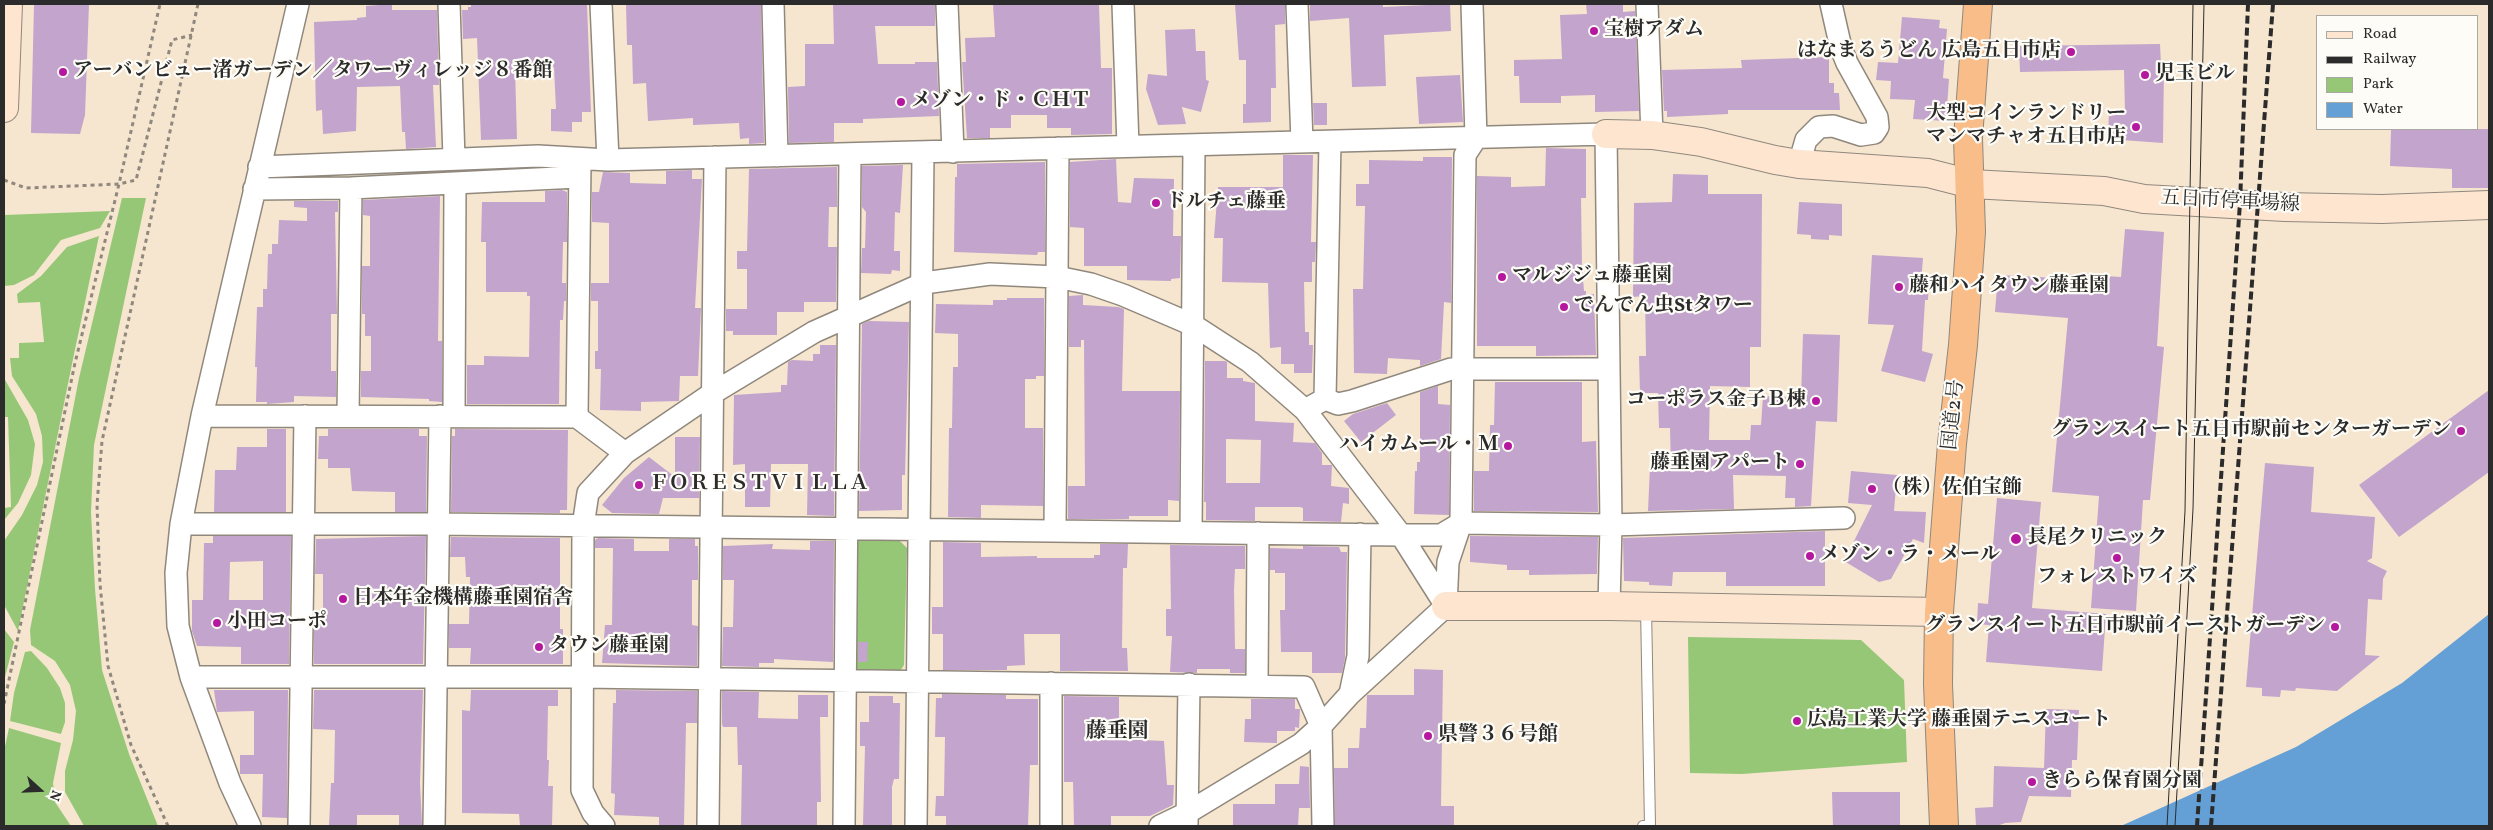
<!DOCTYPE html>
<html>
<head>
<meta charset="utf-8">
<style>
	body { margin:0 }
	#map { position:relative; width:2493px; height:830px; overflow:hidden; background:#f6e6cf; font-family:Vollkorn,serif }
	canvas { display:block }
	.frame { position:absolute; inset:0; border:5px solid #2b2b2b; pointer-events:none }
	.legend { position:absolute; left:2316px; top:15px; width:162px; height:115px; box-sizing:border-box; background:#fdfcf7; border:1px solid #a9a8a5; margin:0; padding:6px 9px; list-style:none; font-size:15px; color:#2b2b2b }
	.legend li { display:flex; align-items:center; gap:10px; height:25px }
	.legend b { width:25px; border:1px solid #a9a8a5 }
	.north { position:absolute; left:15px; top:765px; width:50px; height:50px; -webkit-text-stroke:4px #fdfcf7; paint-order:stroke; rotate:110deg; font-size:14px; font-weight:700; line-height:20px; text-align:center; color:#2b2b2b }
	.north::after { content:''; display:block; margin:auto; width:18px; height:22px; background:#2b2b2b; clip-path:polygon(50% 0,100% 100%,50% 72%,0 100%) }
</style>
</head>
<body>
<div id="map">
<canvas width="2493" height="830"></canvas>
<div class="frame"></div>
<ul class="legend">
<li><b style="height:6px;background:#fde5d0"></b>Road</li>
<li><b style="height:6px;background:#2b2b2b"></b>Railway</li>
<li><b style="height:14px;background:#96c776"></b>Park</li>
<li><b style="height:14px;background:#64a0d5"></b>Water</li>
</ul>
<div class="north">N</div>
</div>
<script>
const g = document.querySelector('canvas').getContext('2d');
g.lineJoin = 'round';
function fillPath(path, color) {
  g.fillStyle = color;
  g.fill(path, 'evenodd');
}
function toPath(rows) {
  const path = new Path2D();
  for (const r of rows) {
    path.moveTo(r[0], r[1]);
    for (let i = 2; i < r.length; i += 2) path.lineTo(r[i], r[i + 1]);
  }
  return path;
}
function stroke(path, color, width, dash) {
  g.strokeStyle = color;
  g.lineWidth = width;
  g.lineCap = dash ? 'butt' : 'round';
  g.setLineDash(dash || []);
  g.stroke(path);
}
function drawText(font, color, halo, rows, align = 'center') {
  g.font = font + ' Vollkorn,"Noto Serif JP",serif';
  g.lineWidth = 4.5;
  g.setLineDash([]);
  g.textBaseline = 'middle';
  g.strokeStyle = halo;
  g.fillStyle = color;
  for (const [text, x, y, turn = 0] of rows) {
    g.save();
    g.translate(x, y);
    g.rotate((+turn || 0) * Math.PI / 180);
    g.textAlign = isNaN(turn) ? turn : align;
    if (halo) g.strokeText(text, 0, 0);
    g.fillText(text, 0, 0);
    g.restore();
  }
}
fillPath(toPath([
	[122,198,146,198,94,445,91,512,95,589,102,670,129,754,158,826,84,826,65,792,65,771,73,740,76,711,70,685,55,661,31,645,30,630,79,378],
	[110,211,100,228,61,240,34,275,14,285,4,286,4,215],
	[99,236,73,359,18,631,4,605,4,541,22,515,37,485,43,462,42,436,36,414,12,376,10,358,19,358,19,343,44,342,40,302,18,303,17,294,41,276,67,247],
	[4,378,28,420,35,444,31,475,18,503,4,520,4,508,11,507,8,417,4,417],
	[863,538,898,539,907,548,904,665,899,673,858,672,850,663,853,545],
	[4,629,14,642,4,681],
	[1688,637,1861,640,1904,680,1907,762,1742,774,1690,773],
	[31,651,47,668,60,688,65,703,65,722,61,734,10,721,14,693,25,652],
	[9,728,61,743,53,783,55,802,71,826,4,826,4,751]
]), '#96c776');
fillPath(toPath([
	[2489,614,2489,826,2121,826,2296,747,2402,683]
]), '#64a0d5');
fillPath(toPath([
	[34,4,89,4,85,115,80,134,31,133],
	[392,4,392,10,437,10,439,85,433,85,436,147,406,149,405,132,402,132,400,86,357,87,356,131,323,134,322,110,316,111,314,22,357,20,357,18,366,17,366,6],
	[471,4,587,4,591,112,582,112,582,122,572,122,572,132,551,131,551,109,556,109,554,67,515,68,517,139,481,140,477,38,463,39,462,10,468,10,468,7,471,7],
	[626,4,761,4,764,143,749,144,749,138,740,139,739,123,693,125,693,118,648,121,646,83,633,84,632,45,627,45],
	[833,4,935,4,935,26,875,26,878,64,915,64,915,62,937,62,939,116,863,119,863,123,834,123,834,142,789,143,788,87,805,86,805,44,834,44],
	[993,4,1099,4,1101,68,1112,68,1112,134,1071,135,1071,128,1047,128,1047,115,1011,115,1011,128,990,128,990,138,967,138,962,62,966,62,965,38,995,37],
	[1235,4,1285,4,1285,24,1275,25,1276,88,1271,88,1271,122,1243,123,1243,104,1246,104,1246,60,1239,60],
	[1310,4,1383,4,1383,7,1450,4,1451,31,1384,35,1386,86,1352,87,1349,18,1310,21],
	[1586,4,1623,4,1623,12,1635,11,1639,111,1595,112,1595,95,1561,96,1561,103,1520,103,1519,76,1514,76,1514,60,1562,59,1560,15,1587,14],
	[1902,17,1940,20,1939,28,1947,29,1943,78,1949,79,1946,121,1913,119,1915,100,1890,99,1891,81,1876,80,1878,62,1898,63],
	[1195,29,1196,51,1205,51,1206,80,1209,81,1201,112,1182,107,1186,124,1158,125,1146,89,1148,74,1167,76,1165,30],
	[2160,44,2161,65,2164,65,2163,143,2108,139,2109,111,2125,112,2124,70,2020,72,2019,46],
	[1829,57,1829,83,1834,83,1834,93,1839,93,1840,110,1728,110,1728,114,1667,117,1667,111,1664,111,1662,70,1742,68,1741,60],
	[1460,75,1463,122,1419,124,1416,77],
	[1313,103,1327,103,1327,125,1314,125],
	[2391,129,2489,129,2489,188,2452,188,2452,169,2390,166],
	[1546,148,1586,149,1586,198,1581,198,1582,267,1584,291,1586,291,1586,295,1594,294,1596,355,1536,356,1536,346,1477,346,1477,176,1511,177,1511,187,1545,186],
	[1283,155,1313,155,1311,242,1316,242,1315,262,1312,262,1312,282,1304,282,1305,332,1309,332,1309,345,1313,345,1312,373,1294,373,1294,364,1281,364,1281,347,1270,348,1268,283,1222,282,1223,238,1214,238,1218,187,1283,187],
	[1423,157,1452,157,1451,303,1444,302,1441,359,1420,366,1420,360,1388,358,1387,374,1354,373,1353,289,1363,289,1365,206,1356,206,1356,184,1369,184,1369,160,1423,161],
	[1116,159,1118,202,1131,203,1134,178,1174,179,1173,236,1181,236,1180,278,1171,279,1171,281,1127,280,1127,266,1084,266,1084,228,1070,227,1070,162],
	[1045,162,1045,252,1038,252,1037,255,954,252,955,177,957,177,957,164],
	[903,165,900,213,895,212,894,251,900,251,900,271,892,270,891,274,861,273,862,248,865,248,866,212,862,207,862,166],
	[837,167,837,207,829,207,828,247,837,247,836,302,804,302,804,312,777,312,777,335,733,335,733,331,726,331,726,309,747,309,747,269,737,269,737,251,747,251,749,169],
	[692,170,692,179,702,179,695,308,701,308,698,376,680,376,679,401,641,402,641,411,600,410,601,369,595,369,595,351,598,351,598,301,591,301,591,283,609,283,609,223,592,222,592,192,599,192,603,172,630,173,630,183,666,184,666,171],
	[1673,174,1708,175,1708,194,1762,194,1761,347,1750,347,1750,387,1710,386,1709,440,1750,440,1751,425,1761,425,1763,396,1801,398,1803,334,1840,335,1837,422,1816,421,1811,506,1795,507,1795,498,1785,498,1786,476,1733,475,1734,509,1648,511,1650,467,1671,468,1670,428,1659,428,1658,393,1640,393,1639,356,1646,356,1645,296,1633,297,1634,203,1672,202],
	[562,190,567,192,567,242,563,242,562,283,566,283,566,301,564,301,563,320,560,320,559,404,467,404,467,365,484,365,484,356,529,357,530,296,527,296,527,292,486,292,486,242,481,242,482,202,545,202,545,191],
	[440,196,438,341,442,341,442,402,429,401,429,399,361,397,361,371,371,371,371,336,365,336,365,314,362,314,362,266,370,266,370,216,363,215,363,200],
	[294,201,338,201,338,212,335,212,337,314,331,314,331,371,336,371,336,397,294,396,294,402,267,404,267,402,256,402,257,367,255,367,257,307,263,307,263,289,267,289,268,254,272,254,272,244,278,244,279,220,307,221,307,208,294,207],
	[1799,202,1842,204,1842,236,1829,235,1829,240,1811,239,1811,235,1797,234],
	[2125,229,2164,232,2157,346,2164,347,2150,500,2143,500,2136,611,2091,608,2099,496,2052,492,2068,318,1995,312,1998,275,2057,278,2057,275,2074,274,2121,277],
	[1872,255,1923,258,1921,283,1929,283,1928,300,1925,300,1922,351,1933,354,1925,382,1881,371,1894,325,1868,324],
	[1083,295,1083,305,1118,307,1124,309,1122,391,1180,391,1179,501,1168,500,1168,516,1129,516,1129,519,1068,519,1068,486,1085,486,1084,340,1081,340,1081,347,1069,347,1069,296],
	[1007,298,1044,298,1044,376,1036,376,1036,379,1025,379,1025,428,1043,428,1043,506,981,505,981,518,948,517,949,428,952,428,953,367,958,367,958,334,935,333,936,304,993,305,993,300,1007,300],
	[869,321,909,322,905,475,902,475,902,510,859,511,862,324],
	[820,345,836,345,834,516,807,515,808,464,771,464,770,507,745,507,745,464,733,465,734,395,781,392,781,385,787,385,788,362,792,360,813,361,813,354,820,354],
	[1205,361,1225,361,1227,362,1227,378,1243,378,1243,381,1255,383,1255,421,1294,423,1293,442,1315,443,1322,453,1322,465,1332,465,1331,486,1349,488,1349,504,1343,503,1341,522,1303,521,1303,508,1300,507,1255,507,1255,521,1206,520,1206,502,1204,502],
	[1226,439,1261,440,1260,483,1226,483],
	[1495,382,1582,382,1582,442,1596,441,1598,512,1474,511,1474,471,1489,471,1490,425,1494,425],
	[1438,386,1438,404,1450,405,1449,515,1414,514,1415,471,1417,471,1417,462,1420,462,1420,392],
	[2489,390,2489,472,2399,537,2359,485],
	[1387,403,1396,415,1361,442,1344,421,1353,414],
	[267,429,286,429,286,512,214,512,215,470,236,470,237,447,267,447],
	[328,429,419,429,419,436,427,436,426,512,395,512,395,492,352,491,350,468,328,468,328,459,318,459,319,436,328,436],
	[455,429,568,430,567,510,560,510,560,513,451,512,452,436,455,436],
	[675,437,700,437,699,498,663,498,659,514,612,513,602,505,624,478,649,457,675,477],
	[2265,463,2314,467,2311,512,2375,517,2372,558,2367,561,2387,571,2383,579,2382,600,2368,599,2365,655,2380,656,2337,691,2296,688,2295,691,2281,690,2280,697,2262,696,2262,688,2246,687],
	[1851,471,1897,475,1894,511,1926,512,1924,543,1913,539,1891,579,1879,582,1844,561,1872,505,1848,503],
	[1997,498,2041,502,2032,608,2106,614,2102,671,1986,662,1989,625,1977,624,1978,603,1988,604],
	[1825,531,1825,586,1726,586,1726,572,1673,572,1672,586,1649,585,1649,582,1624,581,1623,538],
	[213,536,291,536,289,664,241,664,241,647,197,646,192,631,192,600,203,600,204,543,213,543],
	[263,561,263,600,229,600,230,562],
	[426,536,423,664,314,664,314,623,323,623,323,574,315,574,316,539],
	[1470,536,1598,537,1597,574,1529,575,1529,570,1507,570,1507,565,1470,562],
	[451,537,560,538,560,629,563,629,563,664,470,664,471,648,449,648,449,624,469,624,470,577,466,577,465,557,450,557],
	[598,538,634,539,634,551,669,551,669,539,695,539,695,546,698,546,698,580,692,580,692,625,698,626,697,666,602,663,605,625,612,625,613,548,595,548,595,540],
	[810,541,834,541,833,662,774,659,774,663,759,663,759,667,722,666,723,627,733,627,734,580,723,580,723,546,773,544,772,549,810,550],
	[943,542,981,543,981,557,1037,556,1037,558,1094,558,1094,555,1100,555,1100,544,1128,544,1127,568,1123,568,1122,648,1127,648,1128,671,1060,671,1060,634,1024,634,1025,665,1007,666,1007,670,943,670,943,634,932,634,932,607,943,607],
	[1170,545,1245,546,1245,569,1235,569,1234,590,1235,649,1245,649,1245,673,1230,673,1230,669,1197,669,1197,673,1170,672,1172,636,1166,636,1166,609,1171,609],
	[1303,546,1339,547,1341,552,1347,552,1345,658,1342,673,1312,673,1312,652,1281,652,1280,610,1285,610,1285,573,1275,573,1275,570,1270,570,1270,548,1303,549],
	[858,642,868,642,867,662,858,662],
	[1414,669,1443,670,1441,806,1454,806,1454,826,1335,826,1334,768,1348,768,1348,748,1359,748,1360,728,1366,728,1367,695,1414,695],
	[214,690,288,690,287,818,262,817,263,774,240,774,240,755,254,755,254,711,217,712],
	[314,690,423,690,420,783,422,826,399,826,399,815,357,815,357,826,329,826,331,783,334,783,335,730,313,729],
	[471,690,558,690,558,706,548,706,547,760,549,760,548,786,553,786,552,826,520,826,519,814,462,813,462,710,470,711],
	[616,690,697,691,697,723,686,723,684,825,659,825,659,817,614,815,615,794,611,793,613,703,616,703],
	[722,691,759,692,758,718,798,719,798,695,828,695,828,717,820,717,821,802,817,802,817,826,741,826,742,765,738,765,737,727,723,727,722,724],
	[942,694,1006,695,1006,699,1038,699,1038,765,1030,765,1028,826,946,826,946,816,935,816,936,796,944,796,945,737,935,737,936,698,942,698],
	[869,696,893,696,893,703,900,703,899,779,894,779,892,787,892,826,863,826,865,746,860,746,860,722,869,722],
	[1064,696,1119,697,1119,739,1164,741,1167,785,1174,785,1173,805,1150,816,1111,816,1111,826,1074,826,1073,782,1064,782],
	[1251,699,1295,699,1295,709,1300,709,1299,728,1295,727,1295,731,1277,731,1277,743,1244,742,1245,719,1251,719],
	[2046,709,2079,710,2077,760,2072,760,2071,797,2029,796,2021,822,2005,823,1997,826,1976,826,1975,808,1993,807,1994,766,2044,768],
	[1300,766,1309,767,1310,808,1299,808,1298,826,1233,826,1233,804,1275,804,1275,784,1299,784],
	[1832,792,1900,792,1900,826,1833,826]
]), '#c3a4cc');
const lane = toPath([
	[1643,826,1650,826,1646,607]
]);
const street = toPath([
	[449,4,454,159],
	[601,4,608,160],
	[773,4,777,156],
	[947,4,953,152],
	[1123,4,1128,146],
	[1297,4,1302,142],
	[1647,4,1652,135],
	[1799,164,1806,140,1819,127,1833,126,1861,135,1874,133,1878,127,1877,117,1847,63,1841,48,1831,4],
	[259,167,538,156,608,160,1606,134,1611,525,1609,606],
	[254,189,351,188,578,177],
	[1325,399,1330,142],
	[1305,410,1325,399,1338,404,1352,401,1451,369,1608,369],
	[348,415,351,188],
	[202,416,577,417,625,453],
	[454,416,455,183],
	[577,417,580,163],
	[181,524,439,524,1401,535,1441,535,1461,523,1611,525,1844,518],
	[1055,530,1058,148],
	[1191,532,1194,145],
	[191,677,582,677,1304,687,1321,726,1323,826],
	[1051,683,1051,826],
	[1257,685,1258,533],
	[1350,694,1358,656,1360,534],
	[1187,824,1189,684],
	[250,826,230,783,191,677,178,626,176,573,181,524,202,416,298,4],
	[299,826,305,416],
	[434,826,440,416],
	[604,826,593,813,582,790,583,526,588,493,625,453,713,393,814,332,924,283,990,274,1057,277,1091,284,1123,295,1193,325,1250,362,1305,410,1401,535,1446,606],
	[708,826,715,157],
	[844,826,850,155],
	[916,826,923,153],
	[1160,826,1187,813,1301,744,1321,726,1350,694,1446,606,1448,562,1461,523,1465,155,1476,138,1472,4]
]);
const secondary = toPath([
	[4,108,8,4],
	[1606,134,1652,135,1701,142,1775,160,1799,164,1928,173,1971,184,2104,191,2144,199,2285,207,2382,209,2489,205],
	[1446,606,1609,606,1939,612]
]);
const highway = toPath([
	[1944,826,1938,684,1939,612,1952,444,1963,345,1971,232,1968,138,1978,4]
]);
stroke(lane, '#90887d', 12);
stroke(street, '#90887d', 24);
stroke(secondary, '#90887d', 30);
stroke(highway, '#90887d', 30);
stroke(toPath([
	[4,180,26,188,119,184,136,180,172,40,192,35],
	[4,704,75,363,119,184,160,4],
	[168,826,131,745,108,666,100,584,97,505,102,441,198,4]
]), '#90887d', 3, [4, 4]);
stroke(lane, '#fff', 10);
stroke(street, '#fff', 21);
stroke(secondary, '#fde5d0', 28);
stroke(highway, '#f9bd89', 28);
stroke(toPath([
	[2167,826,2185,511,2193,4],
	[2175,826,2193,509,2204,4]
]), '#2b2b2b', 1);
stroke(toPath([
	[2197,826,2240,203,2248,4],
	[2211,826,2273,4]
]), '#2b2b2b', 4, [8, 4]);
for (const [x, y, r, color] of [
	[1594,31,5,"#b5179e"],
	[2071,52,5,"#b5179e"],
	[63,72,5,"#b5179e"],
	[2145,75,5,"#b5179e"],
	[901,102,5,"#b5179e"],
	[2136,127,5,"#b5179e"],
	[1156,203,5,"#b5179e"],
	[1502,277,5,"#b5179e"],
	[1899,287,5,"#b5179e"],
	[1564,307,5,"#b5179e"],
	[1816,401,5,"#b5179e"],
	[2461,431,5,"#b5179e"],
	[1508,446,5,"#b5179e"],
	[1800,464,5,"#b5179e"],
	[639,485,5,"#b5179e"],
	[1872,489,5,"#b5179e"],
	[2016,539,6,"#b5179e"],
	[1810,556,5,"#b5179e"],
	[2117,558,5,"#b5179e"],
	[343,599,5,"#b5179e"],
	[217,623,5,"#b5179e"],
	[2335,627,5,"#b5179e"],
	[539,647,5,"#b5179e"],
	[1797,721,5,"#b5179e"],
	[1428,736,5,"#b5179e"],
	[2032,782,5,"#b5179e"]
]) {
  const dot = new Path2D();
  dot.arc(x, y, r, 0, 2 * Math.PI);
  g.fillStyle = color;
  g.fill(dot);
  stroke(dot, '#fdfcf7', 2);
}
drawText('bold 20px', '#2b2b2b', '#fdfcf7', [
	["宝樹アダム",1604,31],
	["はなまるうどん 広島五日市店",2061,52,"right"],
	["アーバンビュー渚ガーデン／タワーヴィレッジ８番館",73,72],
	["児玉ビル",2155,75],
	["メゾン・ド・ＣＨＴ",911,102],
	["大型コインランドリー",2126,115,"right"],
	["マンマチャオ五日市店",2126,138,"right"],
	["ドルチェ藤垂",1166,203],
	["マルジジュ藤垂園",1512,277],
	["藤和ハイタウン藤垂園",1909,287],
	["でんでん虫Stタワー",1574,307],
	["コーポラス金子Ｂ棟",1806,401,"right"],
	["グランスイート五日市駅前センターガーデン",2451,431,"right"],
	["ハイカムール・Ｍ",1498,446,"right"],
	["藤垂園アパート",1790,464,"right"],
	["ＦＯＲＥＳＴＶＩＬＬＡ",649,485],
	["（株）佐伯宝飾",1882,489],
	["長尾クリニック",2027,539],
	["メゾン・ラ・メール",1820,556],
	["フォレストワイズ",2117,578,"center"],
	["日本年金機構藤垂園宿舎",353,599],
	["小田コーポ",227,623],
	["グランスイート五日市駅前イーストガーデン",2325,627,"right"],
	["タウン藤垂園",549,647],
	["広島工業大学 藤垂園テニスコート",1807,721],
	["県警３６号館",1438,736],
	["きらら保育園分園",2042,782]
], 'left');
drawText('20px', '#2b2b2b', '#fdfcf7', [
	["五日市停車場線",2230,203,3],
	["国道2号",1955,415,-84]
]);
drawText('bold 21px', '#2b2b2b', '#fdfcf7', [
	["藤垂園",1117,733]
]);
</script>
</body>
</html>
